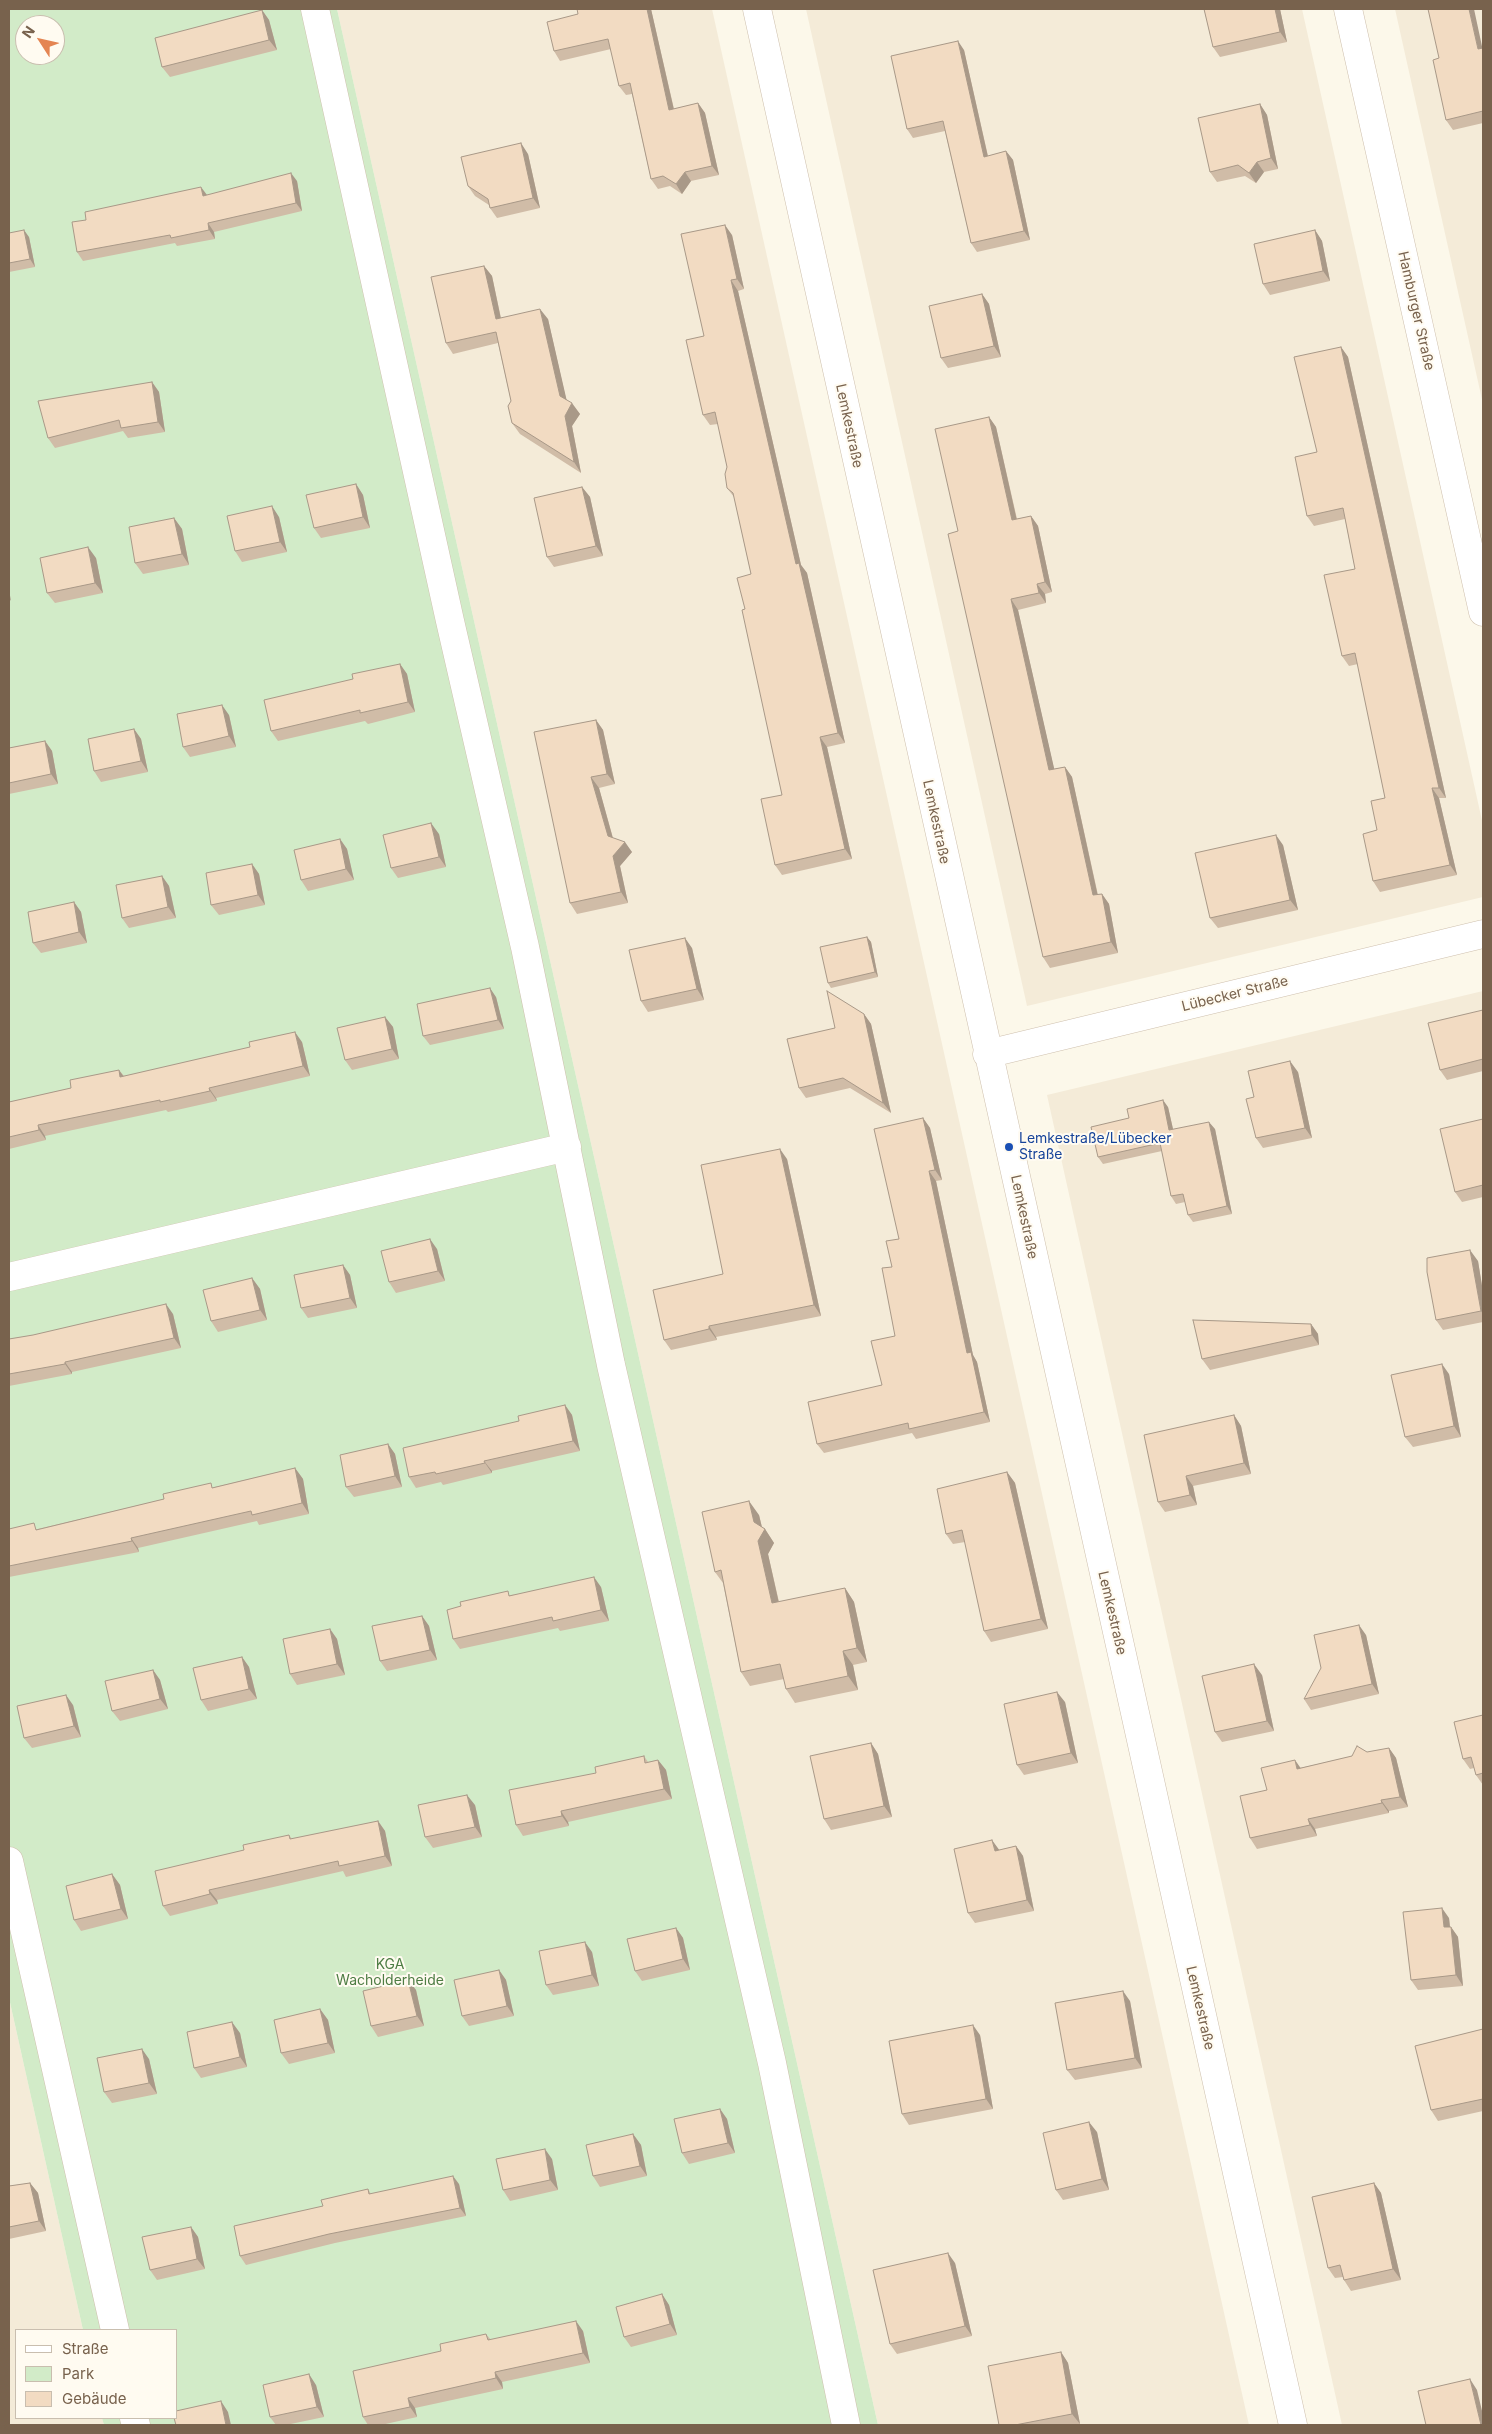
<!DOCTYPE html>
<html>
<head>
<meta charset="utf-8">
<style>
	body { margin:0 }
	#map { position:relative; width:1492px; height:2434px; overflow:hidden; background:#fcf8ea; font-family:Inter,sans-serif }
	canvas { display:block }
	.frame { position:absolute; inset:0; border:10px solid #78624d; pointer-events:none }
	.legend { position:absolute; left:15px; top:2329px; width:162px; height:90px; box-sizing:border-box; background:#fffbf1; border:1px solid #c9beaf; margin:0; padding:6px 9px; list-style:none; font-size:15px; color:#78624d }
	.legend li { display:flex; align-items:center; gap:10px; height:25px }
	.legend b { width:25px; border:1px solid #c9beaf }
	.north { position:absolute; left:15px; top:15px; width:50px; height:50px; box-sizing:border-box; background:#fffbf1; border:1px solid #c9beaf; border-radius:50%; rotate:305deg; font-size:14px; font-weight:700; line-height:20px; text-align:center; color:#78624d }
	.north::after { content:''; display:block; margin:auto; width:18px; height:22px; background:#e48552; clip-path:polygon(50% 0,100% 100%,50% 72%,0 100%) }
</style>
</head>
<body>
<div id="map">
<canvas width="1492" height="2434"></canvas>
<div class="frame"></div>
<ul class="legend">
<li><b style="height:6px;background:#fff"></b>Straße</li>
<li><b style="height:14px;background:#d2ebc8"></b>Park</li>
<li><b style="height:14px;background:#f2dbc2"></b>Gebäude</li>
</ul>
<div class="north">N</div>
</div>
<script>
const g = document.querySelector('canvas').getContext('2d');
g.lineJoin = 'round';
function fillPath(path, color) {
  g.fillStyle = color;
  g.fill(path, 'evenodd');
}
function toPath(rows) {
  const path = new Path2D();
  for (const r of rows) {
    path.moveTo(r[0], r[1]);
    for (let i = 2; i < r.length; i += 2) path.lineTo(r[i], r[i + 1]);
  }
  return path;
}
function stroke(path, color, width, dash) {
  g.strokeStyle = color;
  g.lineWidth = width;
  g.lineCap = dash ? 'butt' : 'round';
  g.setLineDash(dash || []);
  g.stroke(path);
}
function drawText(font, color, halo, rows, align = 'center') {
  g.font = font + ' Inter,sans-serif';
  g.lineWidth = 4;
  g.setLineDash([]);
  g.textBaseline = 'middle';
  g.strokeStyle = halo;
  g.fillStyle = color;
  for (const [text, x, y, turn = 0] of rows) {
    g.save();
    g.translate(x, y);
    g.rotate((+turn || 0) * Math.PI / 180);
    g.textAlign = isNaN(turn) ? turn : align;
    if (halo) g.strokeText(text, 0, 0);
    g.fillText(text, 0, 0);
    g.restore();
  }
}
fillPath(toPath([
	[337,9,712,9,1249,2425,878,2425],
	[806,9,1302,9,1483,825,1483,897,1027,1006],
	[1395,9,1483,9,1483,404],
	[1483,991,1483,2425,1342,2425,1047,1095],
	[9,1998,83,2330,16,2330,16,2418,102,2418,104,2425,9,2425]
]), '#f4ebd8');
fillPath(toPath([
	[9,9,337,9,878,2425,104,2425,102,2418,176,2418,176,2330,83,2330,9,1998],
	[25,25,55,25,55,55,25,55]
]), '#d2ebc8');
const minor = toPath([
	[315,9,450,621,525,947,611,1365,772,2063,846,2425],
	[757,9,1293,2425],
	[1348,9,1483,612],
	[987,1054,1483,934],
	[9,1277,567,1147],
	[9,1861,115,2330],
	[134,2418,136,2425]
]);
stroke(minor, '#cfc1af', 29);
stroke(minor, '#fff', 28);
fillPath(toPath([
	[651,9,674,109,698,103,705,113,719,175,691,181,682,194,670,186,658,189,651,179,632,94,626,95,619,86,611,49,560,61,554,51,578,14],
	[1204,9,1280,9,1287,42,1220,57,1213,47],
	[262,10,269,20,277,50,170,77,162,67],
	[1483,48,1483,123,1453,130,1446,120],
	[964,50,988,156,1006,151,1013,160,1030,240,977,252,971,243,945,131,913,138,907,129],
	[1260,104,1267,115,1278,169,1264,172,1256,183,1245,176,1217,182,1210,172],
	[528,154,540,208,497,218,490,208,489,205,475,196,468,186],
	[297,181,302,211,214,232,215,239,177,246,175,243,83,261,77,252,206,195],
	[1315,230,1322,241,1330,281,1270,295,1263,284],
	[9,233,29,237,35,267,9,272],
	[732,235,744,289,738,291,801,565,807,573,845,743,827,747,852,859,782,875,775,865,782,795,745,609,751,574,734,497,727,488,727,467,718,424,710,425,703,415,704,336],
	[484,266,492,276,501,318,548,319,566,399,580,414,572,426,581,473,520,434,512,423,511,401,498,343,453,354,446,343],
	[982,294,989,304,1001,357,948,368,941,358],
	[1341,347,1348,357,1446,798,1439,798,1457,875,1380,892,1373,881,1377,830,1385,798,1358,664,1349,666,1342,656,1355,569,1345,519,1314,526,1307,516,1317,452],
	[152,382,159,392,165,432,128,438,123,431,55,448,48,438],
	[989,417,996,427,1017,519,1031,516,1038,526,1052,592,1045,594,1046,603,1018,610,1054,769,1065,767,1072,777,1098,895,1102,894,1109,904,1118,953,1050,968,1043,957,958,531],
	[356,484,363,495,370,528,321,538,314,528],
	[582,487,590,497,603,556,554,567,547,557],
	[279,517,287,552,242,562,235,551],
	[174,518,182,529,189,565,143,574,135,563],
	[96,558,103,593,55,603,47,593],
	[400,664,407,674,415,712,368,724,365,721,278,741,271,731,353,679],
	[229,715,236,747,190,757,183,747],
	[596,720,603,730,615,784,599,788,613,838,632,852,620,866,628,903,577,914,570,903],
	[134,729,141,739,148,772,101,782,94,771],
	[45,741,52,751,58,784,9,794,9,748],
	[439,834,446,867,398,878,391,868],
	[340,839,347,849,354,880,308,891,301,880],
	[1283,845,1298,910,1218,928,1210,918],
	[252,864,259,874,265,905,219,915,211,905],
	[162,876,169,886,176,918,129,928,122,918],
	[74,902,81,912,87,943,41,953,33,943],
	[867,937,871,942,878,977,831,988,828,983],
	[692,948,704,1000,648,1012,641,1001],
	[496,997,504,1029,430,1045,423,1036],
	[1483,1010,1483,1071,1447,1080,1440,1070],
	[864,1014,871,1024,891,1113,850,1088,806,1098,799,1088,835,1028],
	[385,1017,393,1027,399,1059,352,1070,345,1060],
	[302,1042,310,1076,216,1098,217,1101,168,1112,166,1110,45,1136,46,1140,9,1149,9,1102,71,1088,119,1070,124,1076],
	[1298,1072,1312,1138,1263,1148,1256,1138,1254,1097],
	[1168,1107,1173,1129,1215,1129,1232,1214,1193,1222,1188,1215,1185,1202,1176,1204,1171,1196,1162,1151,1103,1164,1098,1157,1129,1118],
	[923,1118,930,1128,942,1180,936,1181,973,1355,977,1362,990,1422,916,1439,912,1433,824,1453,817,1444,882,1385,895,1336,892,1267,899,1239],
	[1483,1119,1483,1197,1462,1202,1455,1192],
	[787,1159,821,1316,716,1337,717,1340,671,1350,664,1340,723,1274],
	[437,1249,445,1281,396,1293,389,1282],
	[1478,1261,1483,1292,1483,1322,1443,1330,1436,1320],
	[343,1265,350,1275,357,1308,308,1318,301,1308],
	[252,1278,260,1289,267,1320,218,1332,211,1321],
	[173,1314,181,1348,72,1372,72,1374,9,1386,9,1339],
	[1311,1324,1318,1334,1319,1345,1210,1370,1202,1359],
	[1449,1374,1461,1437,1413,1447,1405,1437],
	[565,1405,572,1415,580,1451,492,1471,492,1473,443,1485,441,1482,416,1488,409,1477,519,1421],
	[1234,1415,1241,1426,1251,1474,1193,1486,1197,1505,1165,1512,1158,1502],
	[388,1444,395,1454,402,1487,354,1497,346,1487],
	[295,1468,303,1479,309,1514,259,1525,257,1521,138,1548,139,1552,9,1577,9,1529,38,1529],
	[1007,1472,1015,1483,1048,1629,991,1642,984,1631,965,1542,953,1544,946,1534],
	[759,1515,762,1527,765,1529,774,1543,768,1554,779,1602,845,1588,854,1602,867,1662,853,1665,858,1690,795,1703,786,1689,784,1679,750,1686,741,1672,723,1583,715,1572],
	[601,1587,609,1621,560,1631,558,1628,460,1649,453,1639,461,1606,511,1595],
	[422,1616,429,1626,437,1660,387,1671,380,1661],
	[330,1629,337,1639,345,1675,297,1685,290,1674],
	[1366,1635,1379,1694,1311,1710,1304,1699],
	[242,1657,249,1667,257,1699,208,1711,201,1700],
	[153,1670,160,1680,168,1709,120,1721,112,1711],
	[1262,1675,1274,1731,1222,1742,1215,1732],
	[1065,1702,1078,1763,1024,1775,1017,1765],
	[73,1705,81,1737,32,1748,24,1738],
	[1483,1715,1483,1785,1476,1775,1474,1768,1470,1769,1463,1759],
	[871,1743,878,1754,892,1817,831,1830,824,1819],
	[1389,1748,1396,1758,1408,1807,1389,1811,1389,1813,1315,1829,1317,1836,1257,1849,1250,1838,1267,1790,1300,1768],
	[644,1756,648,1762,658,1760,666,1770,672,1799,568,1822,569,1826,523,1836,516,1825,596,1773],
	[475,1805,482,1837,433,1848,425,1837],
	[378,1821,385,1831,392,1866,346,1877,343,1871,217,1900,218,1904,170,1916,163,1906,244,1850,289,1835,292,1839],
	[1016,1846,1023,1856,1034,1911,975,1923,968,1913,999,1850],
	[112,1874,120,1885,128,1919,81,1931,74,1920],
	[1449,1918,1450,1927,1451,1927,1458,1937,1463,1986,1418,1990,1411,1980],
	[676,1928,683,1938,690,1970,642,1981,635,1971],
	[592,1952,599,1986,553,1995,546,1985],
	[499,1970,506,1980,514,2016,469,2026,462,2016],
	[408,1980,416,1990,424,2026,378,2037,371,2026],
	[1130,2001,1142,2068,1075,2080,1067,2070],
	[320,2009,328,2020,335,2053,289,2064,281,2053],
	[1483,2029,1483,2111,1438,2121,1431,2110],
	[240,2033,247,2067,201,2078,194,2068],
	[980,2035,993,2109,909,2125,902,2114],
	[149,2059,157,2094,112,2103,104,2092],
	[720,2109,727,2119,735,2153,689,2164,682,2153],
	[1097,2132,1109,2190,1063,2200,1056,2190],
	[633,2134,641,2145,647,2176,600,2187,593,2176],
	[552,2159,558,2190,510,2201,503,2190],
	[30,2183,38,2193,46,2231,9,2239,9,2186],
	[1374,2183,1381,2193,1401,2280,1351,2291,1344,2280,1343,2277,1335,2278,1328,2268],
	[459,2184,466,2216,335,2243,246,2265,240,2256,323,2206,368,2189,371,2194],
	[191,2227,198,2237,205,2269,157,2280,150,2270],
	[955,2263,972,2336,897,2354,890,2344],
	[662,2294,669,2305,677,2335,631,2347,624,2337],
	[583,2331,590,2363,502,2382,503,2389,415,2408,417,2417,381,2425,368,2425,363,2417,441,2351,486,2334,491,2340],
	[1061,2352,1068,2363,1080,2424,1076,2425,999,2425],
	[316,2385,324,2417,286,2425,276,2425,270,2417]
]), '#d0bca7');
fillPath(toPath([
	[647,9,651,9,676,119,669,110],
	[1275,9,1280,9,1287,42,1280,32],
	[1469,9,1474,9,1483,51,1478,49],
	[262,10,269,20,277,50,269,40],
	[958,41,964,50,990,166,984,157],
	[698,103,705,113,719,175,712,166],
	[1260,104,1267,115,1278,169,1271,158],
	[521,143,528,154,540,208,533,198],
	[1006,151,1013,160,1030,240,1024,231],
	[1257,162,1264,172,1256,183,1249,173],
	[685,172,691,181,682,194,676,184],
	[291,173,297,181,302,211,296,203],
	[201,187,207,195,203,196],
	[208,223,214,232,215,239,209,230],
	[725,225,732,235,744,289,737,279],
	[24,230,29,237,35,267,30,259],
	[1315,230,1322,241,1330,281,1323,271],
	[484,266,492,276,503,329,496,319],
	[731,280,738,291,801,565,807,573,845,743,838,733,796,564],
	[982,294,989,304,1001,357,994,346],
	[540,309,548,319,568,406,560,396],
	[1341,347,1348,357,1446,798,1439,788],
	[152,382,159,392,165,432,158,422],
	[572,403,580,414,572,426,581,473,574,462,565,416],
	[989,417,996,427,1019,530,1012,520],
	[356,484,363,495,370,528,363,517],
	[582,487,590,497,603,556,596,546],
	[272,506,279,517,287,552,280,542],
	[1031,516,1038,526,1052,592,1045,582],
	[174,518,182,529,189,565,182,554],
	[88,547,96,558,103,593,95,583],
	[1037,584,1045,594,1046,603,1039,593],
	[9,590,11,601,9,598],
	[1011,599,1018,610,1057,781,1049,770],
	[400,664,407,674,415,712,408,702],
	[222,705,229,715,236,747,229,736],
	[596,720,603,730,615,784,607,774],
	[134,729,141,739,148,772,141,761],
	[820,737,827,747,852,859,845,849],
	[45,741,52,751,58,784,51,774],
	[1065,767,1072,777,1100,906,1093,895],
	[591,777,599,788,615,846,608,836],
	[1432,788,1439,798,1457,875,1450,865],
	[431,823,439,834,446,867,439,857],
	[1276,835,1283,845,1298,910,1290,900],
	[340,839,347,849,354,880,346,869],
	[625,842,632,852,620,866,628,903,621,892,613,856],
	[252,864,259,874,265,905,258,895],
	[162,876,169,886,176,918,168,907],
	[1102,894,1109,904,1118,953,1111,942],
	[74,902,81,912,87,943,79,932],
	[867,937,871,942,878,977,875,972],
	[685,938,692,948,704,1000,697,989],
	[490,988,496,997,504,1029,498,1020],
	[864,1014,871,1024,891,1113,883,1103],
	[385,1017,393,1027,399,1059,392,1049],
	[295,1032,302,1042,310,1076,303,1066],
	[1290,1061,1298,1072,1312,1138,1305,1128],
	[119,1070,126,1080,120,1077],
	[209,1088,216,1098,217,1101,210,1091],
	[1163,1100,1168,1107,1175,1138,1169,1130],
	[923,1118,930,1128,942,1180,935,1170],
	[1209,1122,1215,1129,1232,1214,1227,1206],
	[38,1125,45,1136,46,1140,39,1130],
	[780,1149,787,1159,821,1316,814,1305],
	[929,1171,936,1181,973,1355,977,1362,990,1422,984,1412,967,1353],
	[430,1239,437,1249,445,1281,438,1271],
	[1470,1250,1478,1261,1483,1292,1483,1314,1481,1311],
	[343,1265,350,1275,357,1308,350,1298],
	[252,1278,260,1289,267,1320,260,1310],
	[166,1304,173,1314,181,1348,174,1338],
	[1311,1324,1318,1334,1319,1345,1312,1335],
	[709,1326,716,1337,717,1340,709,1329],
	[65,1362,72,1372,72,1374,65,1364],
	[1442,1364,1449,1374,1461,1437,1454,1426],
	[565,1405,572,1415,580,1451,573,1441],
	[1234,1415,1241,1426,1251,1474,1244,1463],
	[388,1444,395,1454,402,1487,395,1476],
	[484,1461,492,1471,492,1473,485,1463],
	[295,1468,303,1479,309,1514,302,1503],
	[1007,1472,1015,1483,1048,1629,1041,1619],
	[1186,1476,1193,1486,1197,1505,1190,1495],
	[749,1501,759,1515,763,1532,765,1529,774,1543,768,1554,782,1617,772,1603],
	[131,1538,138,1548,139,1552,132,1541],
	[594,1577,601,1587,609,1621,601,1610],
	[845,1588,854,1602,867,1662,857,1648],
	[422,1616,429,1626,437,1660,430,1650],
	[1359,1625,1366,1635,1379,1694,1372,1684],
	[330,1629,337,1639,345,1675,337,1664],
	[843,1651,853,1665,858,1690,848,1676],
	[242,1657,249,1667,257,1699,249,1689],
	[1254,1664,1262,1675,1274,1731,1267,1721],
	[153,1670,160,1680,168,1709,160,1699],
	[1057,1692,1065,1702,1078,1763,1071,1753],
	[66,1695,73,1705,81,1737,74,1726],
	[871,1743,878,1754,892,1817,884,1806],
	[1389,1748,1396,1758,1408,1807,1400,1797],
	[658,1760,666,1770,672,1799,664,1789],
	[1295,1760,1302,1770,1297,1769],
	[467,1795,475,1805,482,1837,475,1827],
	[1381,1800,1389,1811,1389,1813,1382,1803],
	[561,1811,568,1822,569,1826,562,1816],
	[1308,1819,1315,1829,1317,1836,1310,1825],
	[378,1821,385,1831,392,1866,385,1856],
	[992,1840,1000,1851,995,1851],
	[1016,1846,1023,1856,1034,1911,1027,1900],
	[112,1874,120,1885,128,1919,121,1909],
	[209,1890,217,1900,218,1904,210,1894],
	[1442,1908,1449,1918,1451,1937,1444,1927],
	[1451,1927,1458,1937,1463,1986,1456,1975],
	[676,1928,683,1938,690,1970,683,1959],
	[585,1942,592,1952,599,1986,592,1975],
	[499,1970,506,1980,514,2016,507,2006],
	[408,1980,416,1990,424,2026,417,2016],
	[1123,1991,1130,2001,1142,2068,1135,2058],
	[320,2009,328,2020,335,2053,328,2043],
	[232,2022,240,2033,247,2067,240,2057],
	[973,2025,980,2035,993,2109,986,2099],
	[142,2049,149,2059,157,2094,149,2083],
	[720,2109,727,2119,735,2153,728,2143],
	[1089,2122,1097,2132,1109,2190,1102,2179],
	[633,2134,641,2145,647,2176,640,2166],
	[545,2149,552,2159,558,2190,550,2180],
	[453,2176,459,2184,466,2216,460,2208],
	[30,2183,38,2193,46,2231,39,2221],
	[1374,2183,1381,2193,1401,2280,1393,2269],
	[191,2227,198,2237,205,2269,197,2259],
	[948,2253,955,2263,972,2336,965,2326],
	[662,2294,669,2305,677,2335,670,2324],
	[576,2321,583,2331,590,2363,583,2353],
	[1061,2352,1068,2363,1080,2424,1072,2414],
	[495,2372,502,2382,503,2389,496,2378],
	[309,2374,316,2385,324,2417,317,2407],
	[1470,2379,1477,2390,1483,2415,1483,2425,1481,2425],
	[408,2398,415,2408,417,2417,410,2407],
	[221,2401,228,2412,231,2425,226,2425]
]), '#a99988');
const building = toPath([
	[577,9,647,9,669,110,698,103,712,166,685,172,676,184,663,176,651,179,630,83,619,86,608,39,554,51,547,22,578,14,577,9],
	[1204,9,1275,9,1280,32,1213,47,1204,9],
	[1428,9,1469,9,1478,49,1483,48,1483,111,1446,120,1433,60,1439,58,1428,9],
	[262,10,269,40,162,67,155,38,262,10],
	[958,41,984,157,1006,151,1024,231,971,243,943,121,907,129,891,56,958,41],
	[1260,104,1271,158,1257,162,1249,173,1238,165,1210,172,1198,118,1260,104],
	[521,143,533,198,490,208,488,199,468,186,461,157,521,143],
	[291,173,296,203,208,223,209,230,171,238,170,235,77,252,72,222,86,220,85,212,201,187,203,196,291,173],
	[725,225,737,279,731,280,796,564,799,563,838,733,820,737,845,849,775,865,761,799,782,795,742,610,745,609,737,578,751,574,733,493,727,488,725,474,727,467,715,412,703,415,686,340,704,336,681,234,725,225],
	[24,230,30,259,9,263,9,233,24,230],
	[1315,230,1323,271,1263,284,1254,244,1315,230],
	[484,266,496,319,540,309,560,396,572,403,565,416,574,462,512,423,508,406,511,401,496,332,446,343,431,277,484,266],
	[982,294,994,346,941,358,929,306,982,294],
	[1341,347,1439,788,1432,788,1450,865,1373,881,1363,834,1377,830,1371,801,1385,798,1355,653,1342,656,1324,575,1355,569,1343,508,1307,516,1295,457,1317,452,1294,357,1341,347],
	[152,382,158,422,121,428,119,420,48,438,38,401,152,382],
	[989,417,1012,520,1031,516,1045,582,1037,584,1039,593,1011,599,1049,770,1065,767,1093,895,1102,894,1111,942,1043,957,948,534,958,531,935,429,989,417],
	[356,484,363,517,314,528,306,495,356,484],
	[582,487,596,546,547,557,534,498,582,487],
	[272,506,280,542,235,551,227,516,272,506],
	[174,518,182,554,135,563,129,527,174,518],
	[88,547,95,583,47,593,40,558,88,547],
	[400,664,408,702,360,713,360,710,271,731,264,700,353,679,352,674,400,664],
	[222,705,229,736,183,747,177,714,222,705],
	[596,720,607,774,591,777,608,836,625,842,613,856,621,892,570,903,534,732,596,720],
	[134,729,141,761,94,771,88,739,134,729],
	[45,741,51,774,9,783,9,748,45,741],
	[431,823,439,857,391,868,383,835,431,823],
	[1276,835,1290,900,1210,918,1195,853,1276,835],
	[340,839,346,869,301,880,294,850,340,839],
	[252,864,258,895,211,905,206,873,252,864],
	[162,876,168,907,122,918,116,885,162,876],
	[74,902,79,932,33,943,28,912,74,902],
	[867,937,875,972,828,983,820,947,867,937],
	[685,938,697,989,641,1001,629,950,685,938],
	[490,988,498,1020,423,1036,417,1004,490,988],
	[827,991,864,1014,883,1103,843,1078,799,1088,787,1039,835,1028,827,991],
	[1483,1010,1483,1059,1440,1070,1428,1023,1483,1010],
	[385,1017,392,1049,345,1060,337,1028,385,1017],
	[295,1032,303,1066,209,1088,210,1091,160,1102,160,1100,38,1125,39,1130,9,1137,9,1102,71,1088,70,1080,119,1070,120,1077,250,1047,249,1042,295,1032],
	[1290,1061,1305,1128,1256,1138,1246,1099,1254,1097,1248,1071,1290,1061],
	[1163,1100,1169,1130,1209,1122,1227,1206,1188,1215,1183,1194,1171,1196,1160,1143,1098,1157,1091,1127,1129,1118,1127,1109,1163,1100],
	[923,1118,935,1170,929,1171,967,1353,971,1352,984,1412,909,1429,908,1423,817,1444,808,1402,882,1385,871,1341,895,1336,882,1268,892,1267,886,1241,899,1239,874,1129,923,1118],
	[1483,1119,1483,1185,1455,1192,1440,1129,1483,1119],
	[780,1149,814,1305,709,1326,709,1329,664,1340,653,1290,723,1274,701,1165,780,1149],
	[430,1239,438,1271,389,1282,381,1251,430,1239],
	[1470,1250,1481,1311,1436,1320,1427,1272,1427,1258,1470,1250],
	[343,1265,350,1298,301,1308,294,1275,343,1265],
	[252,1278,260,1310,211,1321,203,1290,252,1278],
	[166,1304,174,1338,65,1362,65,1364,9,1374,9,1339,33,1335,166,1304],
	[1193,1320,1311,1324,1312,1335,1202,1359,1193,1320],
	[1442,1364,1454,1426,1405,1437,1391,1375,1442,1364],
	[565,1405,573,1441,484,1461,485,1463,436,1474,435,1472,409,1477,403,1448,519,1421,518,1416,565,1405],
	[1234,1415,1244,1463,1186,1476,1190,1495,1158,1502,1144,1435,1234,1415],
	[388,1444,395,1476,346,1487,340,1455,388,1444],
	[295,1468,302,1503,252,1515,251,1511,131,1538,132,1541,9,1566,9,1529,34,1523,36,1530,164,1499,163,1494,211,1483,212,1488,295,1468],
	[1007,1472,1041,1619,984,1631,962,1530,946,1534,937,1489,1007,1472],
	[749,1501,754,1522,765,1529,758,1541,772,1603,845,1588,857,1648,843,1651,848,1676,786,1689,780,1664,741,1672,721,1570,715,1572,702,1512,749,1501],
	[594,1577,601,1610,553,1621,552,1617,453,1639,447,1610,461,1606,460,1602,508,1591,509,1596,594,1577],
	[422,1616,430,1650,380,1661,372,1626,422,1616],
	[1359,1625,1372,1684,1304,1699,1321,1668,1314,1635,1359,1625],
	[330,1629,337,1664,290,1674,283,1639,330,1629],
	[242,1657,249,1689,201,1700,193,1668,242,1657],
	[1254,1664,1267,1721,1215,1732,1202,1676,1254,1664],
	[153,1670,160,1699,112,1711,105,1681,153,1670],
	[1057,1692,1071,1753,1017,1765,1004,1704,1057,1692],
	[66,1695,74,1726,24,1738,17,1706,66,1695],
	[1483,1715,1483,1773,1476,1775,1471,1757,1463,1759,1454,1722,1483,1715],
	[871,1743,884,1806,824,1819,810,1756,871,1743],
	[1357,1746,1367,1752,1389,1748,1400,1797,1381,1800,1382,1803,1308,1819,1310,1825,1250,1838,1240,1796,1267,1790,1261,1768,1295,1760,1297,1769,1352,1756,1357,1746],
	[644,1756,645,1763,658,1760,664,1789,561,1811,562,1816,516,1825,509,1790,596,1773,595,1767,644,1756],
	[467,1795,475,1827,425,1837,418,1805,467,1795],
	[378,1821,385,1856,339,1866,338,1861,209,1890,210,1894,163,1906,155,1871,244,1850,243,1845,289,1835,290,1839,378,1821],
	[992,1840,995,1851,1016,1846,1027,1900,968,1913,954,1849,992,1840],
	[112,1874,121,1909,74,1920,66,1886,112,1874],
	[1442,1908,1444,1927,1451,1927,1456,1975,1411,1980,1403,1912,1442,1908],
	[676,1928,683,1959,635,1971,627,1939,676,1928],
	[585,1942,592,1975,546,1985,539,1951,585,1942],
	[499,1970,507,2006,462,2016,454,1980,499,1970],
	[408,1980,417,2016,371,2026,363,1991,408,1980],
	[1123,1991,1135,2058,1067,2070,1055,2003,1123,1991],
	[320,2009,328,2043,281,2053,274,2020,320,2009],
	[232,2022,240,2057,194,2068,187,2032,232,2022],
	[973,2025,986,2099,902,2114,889,2041,973,2025],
	[1483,2029,1483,2099,1431,2110,1415,2046,1483,2029],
	[142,2049,149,2083,104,2092,97,2058,142,2049],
	[720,2109,728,2143,682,2153,674,2119,720,2109],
	[1089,2122,1102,2179,1056,2190,1043,2133,1089,2122],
	[633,2134,640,2166,593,2176,586,2145,633,2134],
	[545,2149,550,2180,503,2190,496,2159,545,2149],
	[453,2176,460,2208,329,2234,240,2256,234,2226,323,2206,321,2200,368,2189,369,2194,453,2176],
	[30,2183,39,2221,9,2227,9,2186,30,2183],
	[1374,2183,1393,2269,1344,2280,1340,2265,1328,2268,1312,2197,1374,2183],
	[191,2227,197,2259,150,2270,142,2237,191,2227],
	[948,2253,965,2326,890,2344,873,2270,948,2253],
	[662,2294,670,2324,624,2337,616,2307,662,2294],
	[576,2321,583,2353,495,2372,496,2378,408,2398,410,2407,363,2417,353,2371,441,2351,440,2344,486,2334,488,2340,576,2321],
	[1061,2352,1072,2414,1015,2425,999,2425,988,2366,1061,2352],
	[309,2374,317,2407,270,2417,263,2385,309,2374],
	[1470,2379,1481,2425,1426,2425,1418,2391,1470,2379],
	[221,2401,226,2425,176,2425,174,2418,176,2418,176,2411,221,2401]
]);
fillPath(building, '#f2dbc2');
stroke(building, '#a99988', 1);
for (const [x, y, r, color] of [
	[1009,1147,5,"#1a4fb4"]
]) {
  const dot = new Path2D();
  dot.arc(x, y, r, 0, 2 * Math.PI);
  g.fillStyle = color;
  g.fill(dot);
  stroke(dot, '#fffbf1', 2);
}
drawText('14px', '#78624d', '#fffbf1', [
	["Hamburger Straße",1416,311,77],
	["Lemkestraße",849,426,78],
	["Lemkestraße",936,822,78],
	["Lübecker Straße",1235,994,-14],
	["Lemkestraße",1024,1217,78],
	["Lemkestraße",1112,1613,77],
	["Lemkestraße",1200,2008,77]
]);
drawText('14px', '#164399', '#fffbf1', [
	["Lemkestraße/Lübecker",1019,1139],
	["Straße",1019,1155]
], 'left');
drawText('14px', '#4e7d44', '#fffbf1', [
	["KGA",390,1965],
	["Wacholderheide",390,1981]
]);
</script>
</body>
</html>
